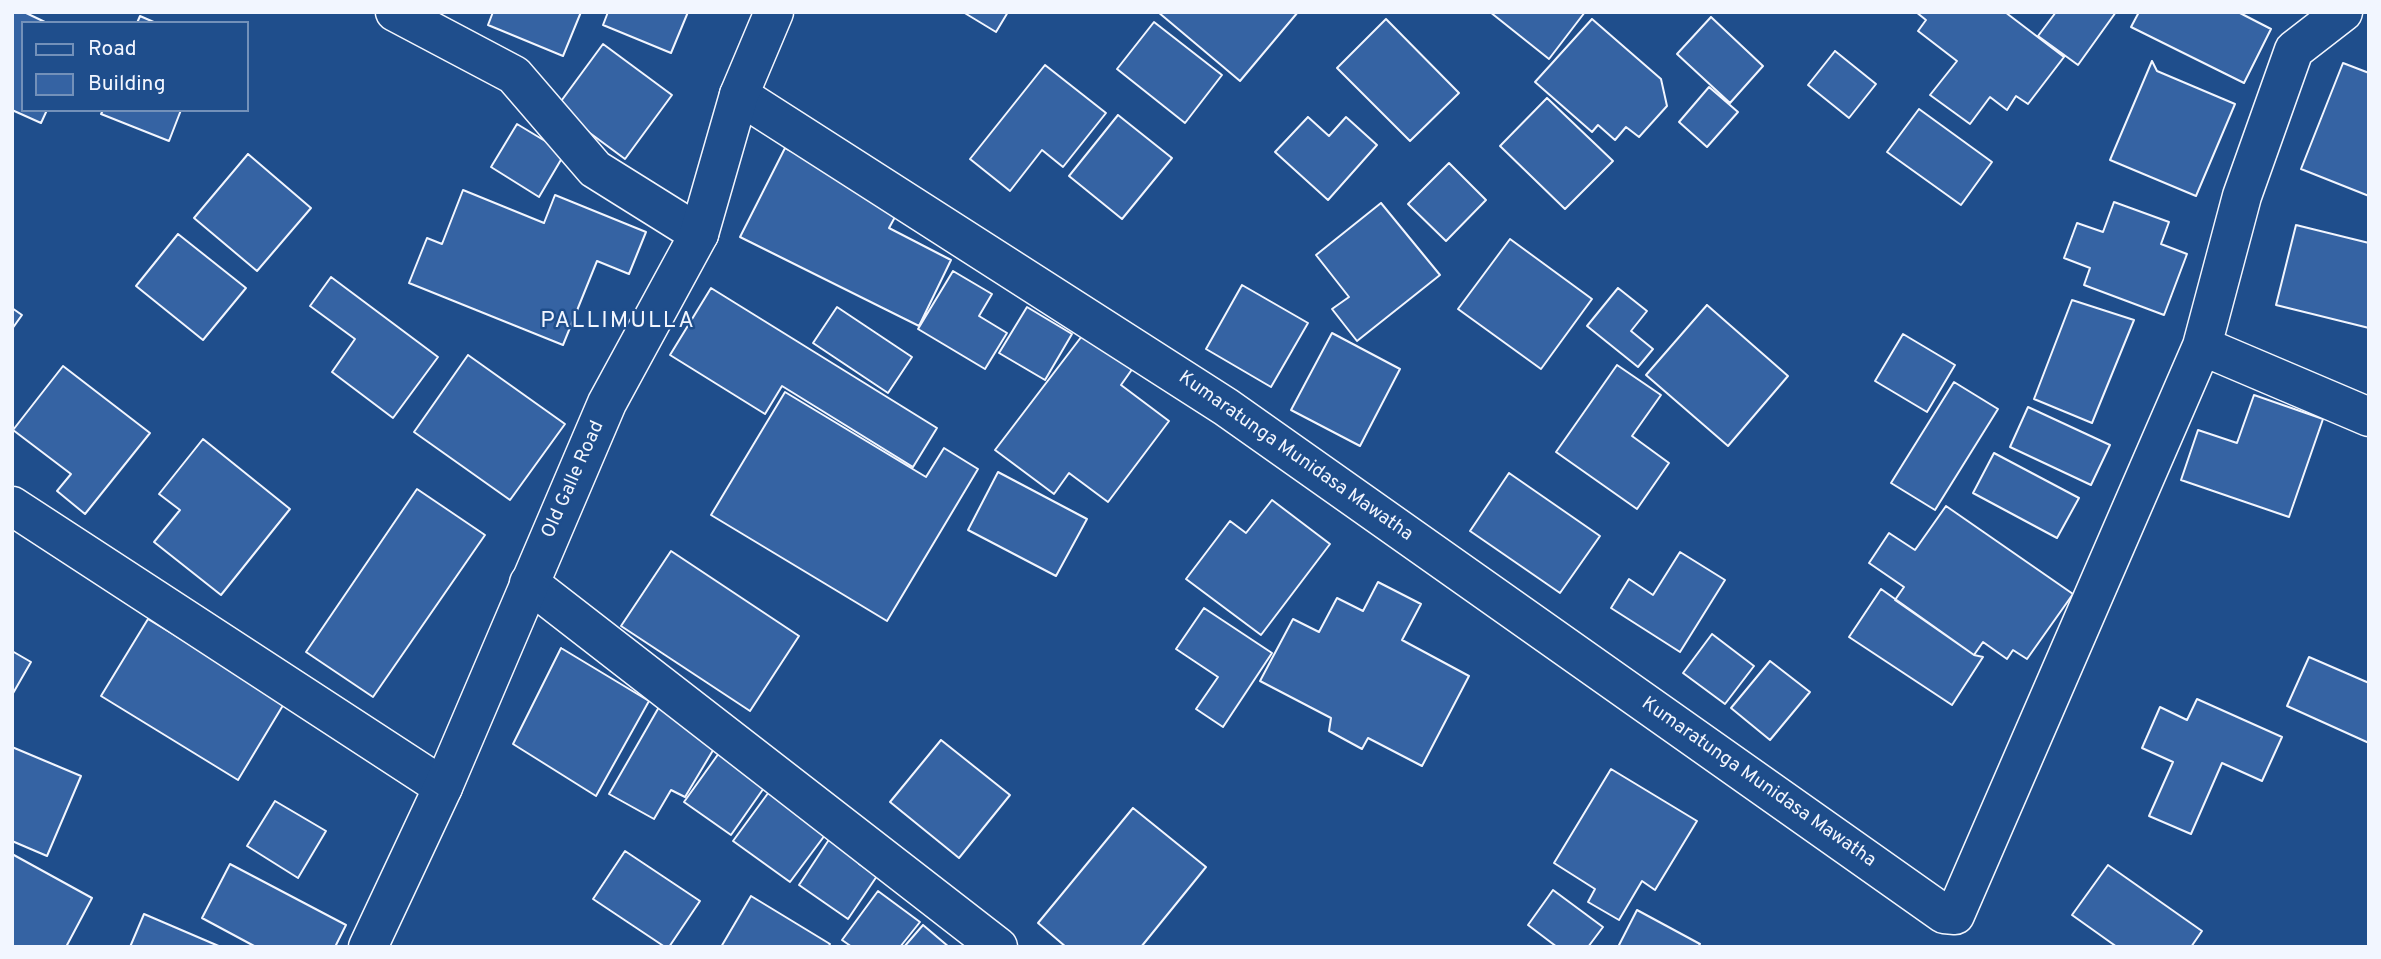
<!DOCTYPE html>
<html>
<head>
<meta charset="utf-8">
<style>
	body { margin:0 }
	#map { position:relative; width:2381px; height:959px; overflow:hidden; background:#1f4e8c; font-family:Overpass,sans-serif }
	canvas { display:block }
	.frame { position:absolute; inset:0; border:14px solid #f2f6ff; pointer-events:none }
	.legend { position:absolute; left:21px; top:21px; width:228px; height:91px; box-sizing:border-box; background:#1f4e8c; border:2px solid #7391ba; margin:0; padding:9px 12px; list-style:none; font-size:21px; color:#f2f6ff }
	.legend li { display:flex; align-items:center; gap:14px; height:35px }
	.legend b { width:35px; border:2px solid #7391ba }
</style>
</head>
<body>
<div id="map">
<canvas width="2381" height="959"></canvas>
<div class="frame"></div>
<ul class="legend">
<li><b style="height:9px;background:#1f4e8c"></b>Road</li>
<li><b style="height:19px;background:#3563a3"></b>Building</li>
</ul>
</div>
<script>
const g = document.querySelector('canvas').getContext('2d');
g.lineJoin = 'round';
function fillPath(path, color) {
  g.fillStyle = color;
  g.fill(path, 'evenodd');
}
function toPath(rows) {
  const path = new Path2D();
  for (const r of rows) {
    path.moveTo(r[0], r[1]);
    for (let i = 2; i < r.length; i += 2) path.lineTo(r[i], r[i + 1]);
  }
  return path;
}
function stroke(path, color, width, dash) {
  g.strokeStyle = color;
  g.lineWidth = width;
  g.lineCap = dash ? 'butt' : 'round';
  g.setLineDash(dash || []);
  g.stroke(path);
}
function drawText(font, color, halo, rows, align = 'center') {
  g.font = font + ' Overpass,sans-serif';
  g.lineWidth = 5;
  g.setLineDash([]);
  g.textBaseline = 'middle';
  g.strokeStyle = halo;
  g.fillStyle = color;
  for (const [text, x, y, turn = 0] of rows) {
    g.save();
    g.translate(x, y);
    g.rotate((+turn || 0) * Math.PI / 180);
    g.textAlign = isNaN(turn) ? turn : align;
    if (halo) g.strokeText(text, 0, 0);
    g.fillText(text, 0, 0);
    g.restore();
  }
}
const building = toPath([
	[12,12,24,12,47,23,23,23,23,110,47,110,41,123,12,110,12,12],
	[493,12,581,12,563,56,488,25,493,12],
	[608,12,688,12,671,53,603,25,608,12],
	[963,12,1008,12,996,32,963,12],
	[1158,12,1298,12,1240,81,1158,12],
	[1490,12,1585,12,1549,59,1490,12],
	[1916,12,2005,12,2064,57,2028,104,2016,96,2007,110,1990,97,1970,124,1930,95,1957,61,1918,31,1926,20,1916,12],
	[2056,12,2116,12,2078,65,2038,36,2056,12],
	[2139,12,2238,12,2271,29,2244,83,2131,27,2139,12],
	[140,16,156,23,137,23,140,16],
	[1711,17,1763,66,1730,103,1677,54,1711,17],
	[1386,19,1459,93,1410,141,1337,68,1386,19],
	[1592,19,1661,79,1667,106,1639,137,1626,127,1615,140,1598,125,1592,132,1535,82,1592,19],
	[1154,22,1222,75,1185,123,1117,69,1154,22],
	[603,44,672,95,625,159,556,108,603,44],
	[1835,51,1876,84,1849,118,1808,85,1835,51],
	[2152,61,2157,71,2235,104,2196,196,2110,160,2152,61],
	[2343,63,2369,73,2369,196,2301,169,2343,63],
	[1045,65,1106,113,1063,167,1042,150,1010,191,970,159,1045,65],
	[1709,87,1738,112,1707,147,1679,122,1709,87],
	[1547,98,1613,161,1565,209,1500,146,1547,98],
	[1919,109,1992,162,1961,205,1887,152,1919,109],
	[103,110,181,110,169,141,101,114,103,110],
	[1118,115,1172,158,1122,219,1069,176,1118,115],
	[1308,117,1329,136,1346,117,1377,145,1328,200,1275,152,1308,117],
	[517,124,565,153,539,197,491,167,517,124],
	[785,148,901,206,889,228,951,260,919,326,740,237,785,148],
	[248,154,311,208,257,271,194,218,248,154],
	[1449,163,1486,200,1446,241,1408,204,1449,163],
	[463,190,544,223,555,195,646,232,629,274,597,261,563,345,409,283,427,238,442,244,463,190],
	[2114,202,2169,222,2161,244,2187,254,2164,315,2084,285,2090,268,2064,258,2077,223,2103,232,2114,202],
	[1381,203,1440,275,1357,341,1332,309,1349,297,1316,255,1381,203],
	[2296,225,2369,243,2369,328,2276,305,2296,225],
	[178,234,246,288,203,340,136,286,178,234],
	[1510,239,1592,299,1541,369,1458,309,1510,239],
	[953,271,992,294,979,316,1007,333,985,369,918,329,953,271],
	[331,277,438,357,393,418,332,372,355,339,310,306,331,277],
	[1242,285,1308,323,1271,387,1206,349,1242,285],
	[711,288,937,428,913,467,782,386,765,414,670,355,711,288],
	[1618,288,1647,311,1631,331,1653,349,1638,367,1587,326,1618,288],
	[2072,300,2134,320,2092,423,2034,399,2072,300],
	[1707,305,1788,376,1728,446,1646,375,1707,305],
	[837,307,912,357,888,393,813,343,837,307],
	[1027,307,1072,334,1045,380,999,353,1027,307],
	[12,308,22,315,12,329,12,308],
	[1085,332,1133,368,1121,385,1169,421,1108,502,1069,473,1054,494,995,450,1085,332],
	[1332,333,1400,369,1360,446,1291,410,1332,333],
	[1903,334,1955,365,1927,412,1875,381,1903,334],
	[468,355,565,424,510,500,414,432,468,355],
	[1617,365,1661,395,1632,436,1669,463,1637,509,1556,452,1617,365],
	[63,366,150,433,85,514,57,491,71,474,13,430,63,366],
	[1954,382,1998,409,1935,510,1891,483,1954,382],
	[785,392,926,477,944,448,978,469,887,621,711,515,785,392],
	[2254,395,2323,419,2289,517,2181,480,2198,430,2237,443,2254,395],
	[2028,407,2110,445,2091,485,2010,447,2028,407],
	[203,439,290,509,221,595,154,542,180,510,159,494,203,439],
	[1994,453,2079,498,2057,538,1973,493,1994,453],
	[998,472,1087,519,1056,576,968,530,998,472],
	[1509,473,1600,536,1560,593,1470,531,1509,473],
	[417,489,485,535,373,697,306,652,417,489],
	[1272,500,1330,544,1261,635,1186,579,1230,521,1246,533,1272,500],
	[1946,506,2073,594,2027,659,2013,650,2007,659,1983,642,1974,655,1895,600,1904,587,1869,563,1889,533,1915,550,1946,506],
	[671,551,799,636,750,711,621,626,671,551],
	[1680,552,1725,580,1680,652,1611,608,1629,579,1653,595,1680,552],
	[1378,582,1421,604,1402,640,1469,676,1422,766,1368,738,1362,749,1329,731,1331,718,1260,681,1293,619,1319,632,1337,598,1363,611,1378,582],
	[1881,589,1974,655,1983,657,1952,705,1849,637,1881,589],
	[1204,608,1272,653,1223,727,1196,709,1218,677,1176,649,1204,608],
	[148,619,285,702,238,780,101,696,148,619],
	[1712,634,1754,666,1725,704,1683,673,1712,634],
	[561,648,649,701,596,796,513,744,561,648],
	[12,651,31,662,12,695,12,651],
	[2309,657,2369,683,2369,743,2287,706,2309,657],
	[1770,661,1810,692,1770,740,1731,708,1770,661],
	[2197,699,2282,737,2262,781,2222,763,2191,834,2149,816,2173,762,2142,748,2160,707,2187,720,2197,699],
	[659,707,718,742,685,797,671,790,654,819,609,794,659,707],
	[941,740,1010,795,959,858,890,802,941,740],
	[12,747,81,776,47,856,12,841,12,747],
	[719,753,766,785,731,835,684,802,719,753],
	[1611,769,1697,821,1655,890,1642,881,1619,920,1588,902,1595,889,1554,863,1611,769],
	[774,785,831,827,790,882,733,841,774,785],
	[275,801,326,831,298,878,247,846,275,801],
	[1133,808,1206,867,1141,947,1066,947,1038,923,1133,808],
	[834,832,866,854,859,864,877,876,848,919,799,885,834,832],
	[625,851,700,901,669,947,665,947,593,899,625,851],
	[12,854,92,898,66,947,12,947,12,854],
	[230,864,346,925,335,947,256,947,202,918,230,864],
	[2108,865,2202,931,2191,947,2117,947,2072,915,2108,865],
	[1553,890,1603,927,1588,947,1557,947,1528,925,1553,890],
	[878,891,920,922,900,947,852,947,842,940,878,891],
	[751,896,830,944,828,947,721,947,751,896],
	[1637,910,1700,944,1698,947,1618,947,1637,910],
	[144,914,221,947,130,947,144,914],
	[923,925,949,947,904,947,923,925]
]);
fillPath(building, '#3563a3');
stroke(building, '#f2f6ff', 2);
const street = toPath([
	[395,12,514,75,595,169,699,234],
	[739,95,1226,407,1944,914,1955,915,2202,346,2242,196,2294,50,2343,12],
	[2202,346,2369,417],
	[12,506,443,787],
	[529,583,998,947]
]);
const highway = toPath([
	[368,947,443,787,607,403,699,234,739,95,774,12]
]);
stroke(street, '#f2f6ff', 41);
stroke(highway, '#f2f6ff', 41);
stroke(street, '#1f4e8c', 38);
stroke(highway, '#1f4e8c', 38);
drawText('19px', '#f2f6ff', '#1f4e8c', [
	["Kumaratunga Munidasa Mawatha",1295,457,35],
	["Old Galle Road",574,480,-66],
	["Kumaratunga Munidasa Mawatha",1758,783,35]
]);
g.letterSpacing = '2px';
drawText('23px', '#f2f6ff', '#1f4e8c', [
	["PALLIMULLA",618,322]
]);
g.letterSpacing = '0px';
</script>
</body>
</html>
